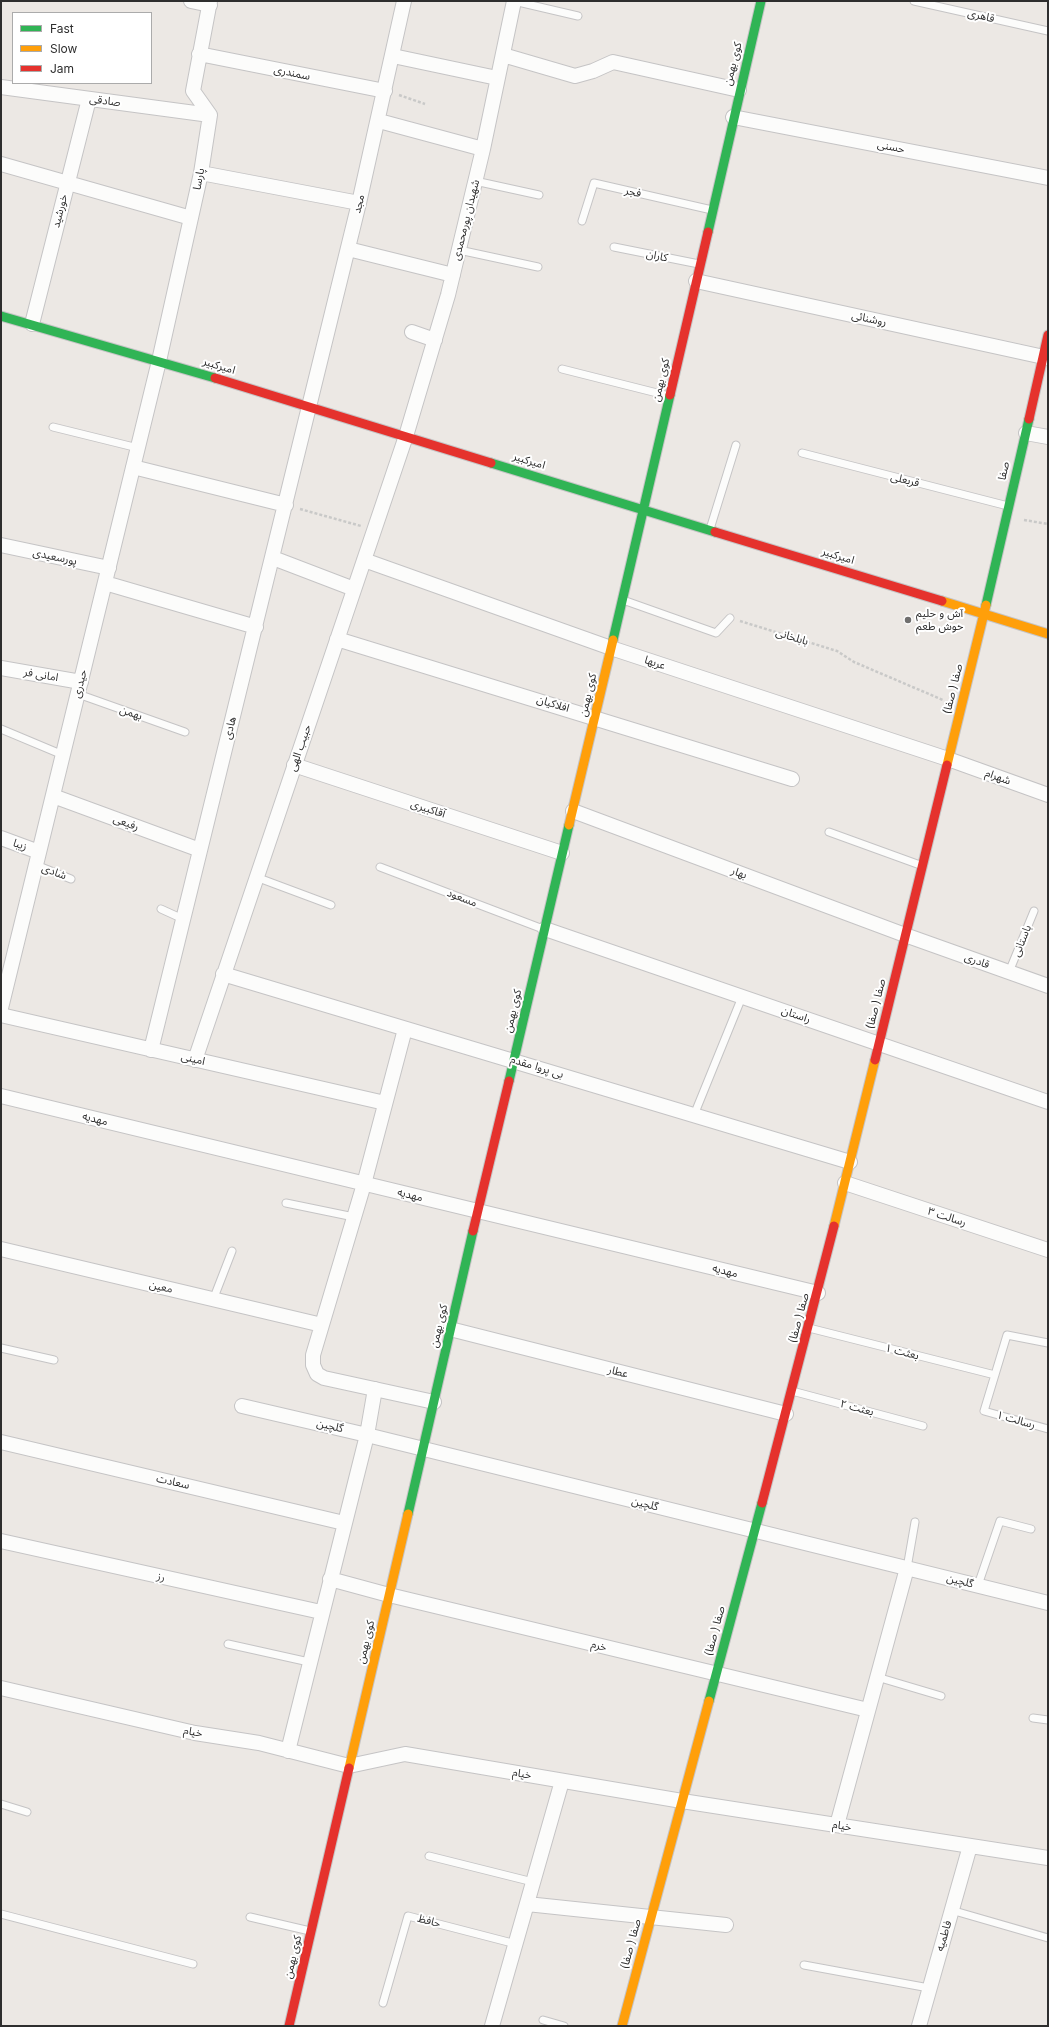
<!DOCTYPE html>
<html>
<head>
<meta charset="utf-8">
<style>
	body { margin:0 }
	#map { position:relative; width:1049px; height:2027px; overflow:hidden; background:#ece8e4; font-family:Inter,sans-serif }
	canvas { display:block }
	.frame { position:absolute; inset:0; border:2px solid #2e2e2e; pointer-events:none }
	.legend { position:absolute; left:12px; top:12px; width:140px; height:72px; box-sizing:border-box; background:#fff; border:1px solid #ababab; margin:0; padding:5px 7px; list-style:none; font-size:12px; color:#2e2e2e }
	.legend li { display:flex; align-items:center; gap:8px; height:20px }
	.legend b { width:20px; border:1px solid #ababab }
</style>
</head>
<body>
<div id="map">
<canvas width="1049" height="2027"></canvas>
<div class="frame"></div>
<ul class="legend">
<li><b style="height:5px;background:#30b455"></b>Fast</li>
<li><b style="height:5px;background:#ff9f0a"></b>Slow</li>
<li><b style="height:5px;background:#e5322d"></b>Jam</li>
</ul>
</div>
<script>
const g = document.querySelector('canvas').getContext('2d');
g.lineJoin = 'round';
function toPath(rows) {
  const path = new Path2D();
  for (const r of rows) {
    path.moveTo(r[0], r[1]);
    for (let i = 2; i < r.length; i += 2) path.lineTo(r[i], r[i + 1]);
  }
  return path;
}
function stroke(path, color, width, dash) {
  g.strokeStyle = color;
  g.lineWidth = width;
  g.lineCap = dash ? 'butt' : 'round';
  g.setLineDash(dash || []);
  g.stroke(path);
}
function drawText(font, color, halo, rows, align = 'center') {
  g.font = font + ' Inter,"Noto Sans Arabic",sans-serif';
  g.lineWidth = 4;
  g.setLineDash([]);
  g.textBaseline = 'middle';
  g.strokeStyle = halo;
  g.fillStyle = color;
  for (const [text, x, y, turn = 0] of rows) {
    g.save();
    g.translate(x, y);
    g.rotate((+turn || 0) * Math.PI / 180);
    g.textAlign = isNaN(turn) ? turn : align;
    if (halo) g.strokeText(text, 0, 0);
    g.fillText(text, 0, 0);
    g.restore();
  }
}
const lane = toPath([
	[514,1,578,16],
	[914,1,1048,31],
	[475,181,539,195],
	[582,221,594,183,712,210],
	[614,247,699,264],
	[459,250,538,267],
	[562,369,669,396],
	[53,427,138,448],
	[802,453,1008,506],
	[710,529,736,445],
	[623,600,716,633,730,618],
	[78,694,185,732],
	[1,729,63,755],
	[829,832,920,865],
	[36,865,71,879],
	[380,867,543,929],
	[256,877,331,905],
	[161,909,183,919],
	[1009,972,1034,911],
	[694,1115,742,997],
	[286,1203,354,1217],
	[213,1300,232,1251],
	[809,1328,995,1375],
	[1048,1343,1007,1335,984,1411,1048,1429],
	[1,1348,54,1360],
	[792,1391,923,1426],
	[907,1568,915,1522],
	[978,1585,1000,1521,1031,1529],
	[228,1644,309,1662],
	[877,1677,941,1696],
	[1033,1718,1048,1720],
	[1,1804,27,1812],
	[429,1856,533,1882],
	[951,1910,1048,1938],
	[1,1914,193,1964],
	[250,1917,310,1931],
	[804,1965,929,1988],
	[383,2003,408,1916,516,1944],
	[543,2020,564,2026]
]);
const street = toPath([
	[191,1,210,5],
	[199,54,385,91],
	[503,55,575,76,593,71,613,62,739,90],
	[393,56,497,78],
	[1,87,210,115],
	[733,117,1048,178],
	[379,121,483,149],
	[1,164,191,218],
	[201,173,359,203],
	[348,249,453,275],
	[696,281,1048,358],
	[32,324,89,99],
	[412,332,435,340],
	[1026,433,1048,437],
	[133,467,286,505],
	[1,545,109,568],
	[273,558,354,589],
	[364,560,611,648,948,759,1048,795],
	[105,583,256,627],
	[337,639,792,779],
	[1,668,81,682],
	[294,765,562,853],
	[53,796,200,850],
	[573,811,905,935,1048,986],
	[1,838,39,852],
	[545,929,1048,1102],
	[223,974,850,1162],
	[1,1008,159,361,201,173,210,115,193,91,210,1],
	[1,1015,385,1103],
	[405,1029,364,1184,313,1355,313,1365,317,1374,324,1378,434,1402],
	[151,1050,359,203,404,1],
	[195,1060,406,436,448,295,483,149,514,1],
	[1,1096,818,1293],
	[845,1183,1048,1250],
	[1,1249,322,1325],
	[450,1329,786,1414],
	[242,1406,367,1435,1048,1603],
	[1,1442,344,1523],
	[1,1541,321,1612],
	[330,1579,389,1595,868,1710],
	[1,1688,195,1733,259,1743,349,1766,405,1754,682,1801,1048,1858],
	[288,1751,367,1435,375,1389],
	[837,1825,907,1568],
	[527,1904,726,1925],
	[492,2026,562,1781],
	[919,2026,970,1846]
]);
const fast = toPath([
	[708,232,761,1],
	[1,316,215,378],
	[491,463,715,532],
	[986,605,1029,419],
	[613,640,670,395],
	[509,1081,569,825],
	[408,1514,473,1231],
	[709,1701,762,1503]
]);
const slow = toPath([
	[942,601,1048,634],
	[947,765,986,605],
	[569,825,613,640],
	[834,1226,875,1060],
	[349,1768,408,1514],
	[622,2026,709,1701]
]);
const jam = toPath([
	[215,378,491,463],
	[670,395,708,232],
	[1029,419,1048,335],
	[715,532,942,601],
	[875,1060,947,765],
	[473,1231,509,1081],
	[762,1503,834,1226],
	[289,2026,349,1768]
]);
stroke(lane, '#c5c4c5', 9);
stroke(street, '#c5c4c5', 16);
stroke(fast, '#c5c4c5', 11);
stroke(slow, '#c5c4c5', 11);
stroke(jam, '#c5c4c5', 11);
stroke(toPath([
	[399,95,425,104],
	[300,509,361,526],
	[1024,520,1048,524],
	[740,621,837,651,854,662,943,700]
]), '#c9c9c8', 2.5, [3, 2]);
stroke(lane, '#fcfcfb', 7);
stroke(street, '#fcfcfb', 14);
stroke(fast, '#30b455', 9);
stroke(slow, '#ff9f0a', 9);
stroke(jam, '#e5322d', 9);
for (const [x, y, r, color] of [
	[908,620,4,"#706f6e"]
]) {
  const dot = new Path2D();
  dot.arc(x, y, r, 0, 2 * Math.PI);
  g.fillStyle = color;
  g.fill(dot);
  stroke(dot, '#fff', 1.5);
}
drawText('11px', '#2e2e2e', '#fff', [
	["قاهری",981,16,13],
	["کوی بهمن",733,64,-76],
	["سمندری",292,73,11],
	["صادقی",105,101,7],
	["حسنی",891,147,11],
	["پارسا",199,179,-79],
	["فجر",633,192,13],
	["مجد",359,204,-76],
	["خورشید",60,211,-76],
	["شهیدان پورمحمدی",466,220,-76],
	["کاران",657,256,12],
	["روشنائی",869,319,12],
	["امیرکبیر",219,366,17],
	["کوی بهمن",661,380,-77],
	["امیرکبیر",529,461,17],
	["صفا",1004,471,-77],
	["قربعلی",905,480,14],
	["امیرکبیر",838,556,17],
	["پورسعیدی",55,557,12],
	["بابلخانی",792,637,17],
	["عربها",655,663,18],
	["امانی فر",41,675,10],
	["حیدری",80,684,-76],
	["صفا ( صفا)",953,689,-76],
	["کوی بهمن",588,695,-77],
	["افلاکیان",553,704,17],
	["بهمن",131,713,19],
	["هادی",230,728,-76],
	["حبیب الهی",300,748,-71],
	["شهرام",998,777,20],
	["آقاکبیری",428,809,18],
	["رفیعی",126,823,20],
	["زیبا",20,845,20],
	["شادی",54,872,20],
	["بهار",739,873,21],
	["مسعود",462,898,21],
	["باستانی",1022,941,-68],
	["قادری",977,961,20],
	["صفا ( صفا)",876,1004,-76],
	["کوی بهمن",513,1011,-77],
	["راستان",796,1015,19],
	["امینی",193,1059,13],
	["بی پروا مقدم",537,1067,17],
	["مهدیه",95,1119,14],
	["مهدیه",410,1195,14],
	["رسالت ۳",947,1217,18],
	["مهدیه",725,1271,14],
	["معین",161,1287,13],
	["صفا ( صفا)",799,1318,-75],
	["کوی بهمن",439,1326,-77],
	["بعثت ۱",902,1352,14],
	["عطار",618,1372,14],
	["بعثت ۲",857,1408,15],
	["رسالت ۱",1016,1420,16],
	["گلچین",330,1426,13],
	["سعادت",173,1482,13],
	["گلچین",645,1504,14],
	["رز",161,1577,13],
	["گلچین",960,1581,14],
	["صفا ( صفا)",715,1631,-75],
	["کوی بهمن",366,1642,-77],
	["خرم",599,1646,14],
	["خیام",193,1732,11],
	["خیام",522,1774,10],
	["خیام",842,1826,9],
	["حافظ",429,1921,15],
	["فاطمیه",944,1936,-74],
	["صفا ( صفا)",631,1944,-75],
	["کوی بهمن",293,1957,-77]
]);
drawText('11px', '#2e2e2e', '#fff', [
	["آش و حلیم",916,614],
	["خوش طعم",916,627]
], 'left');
</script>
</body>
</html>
